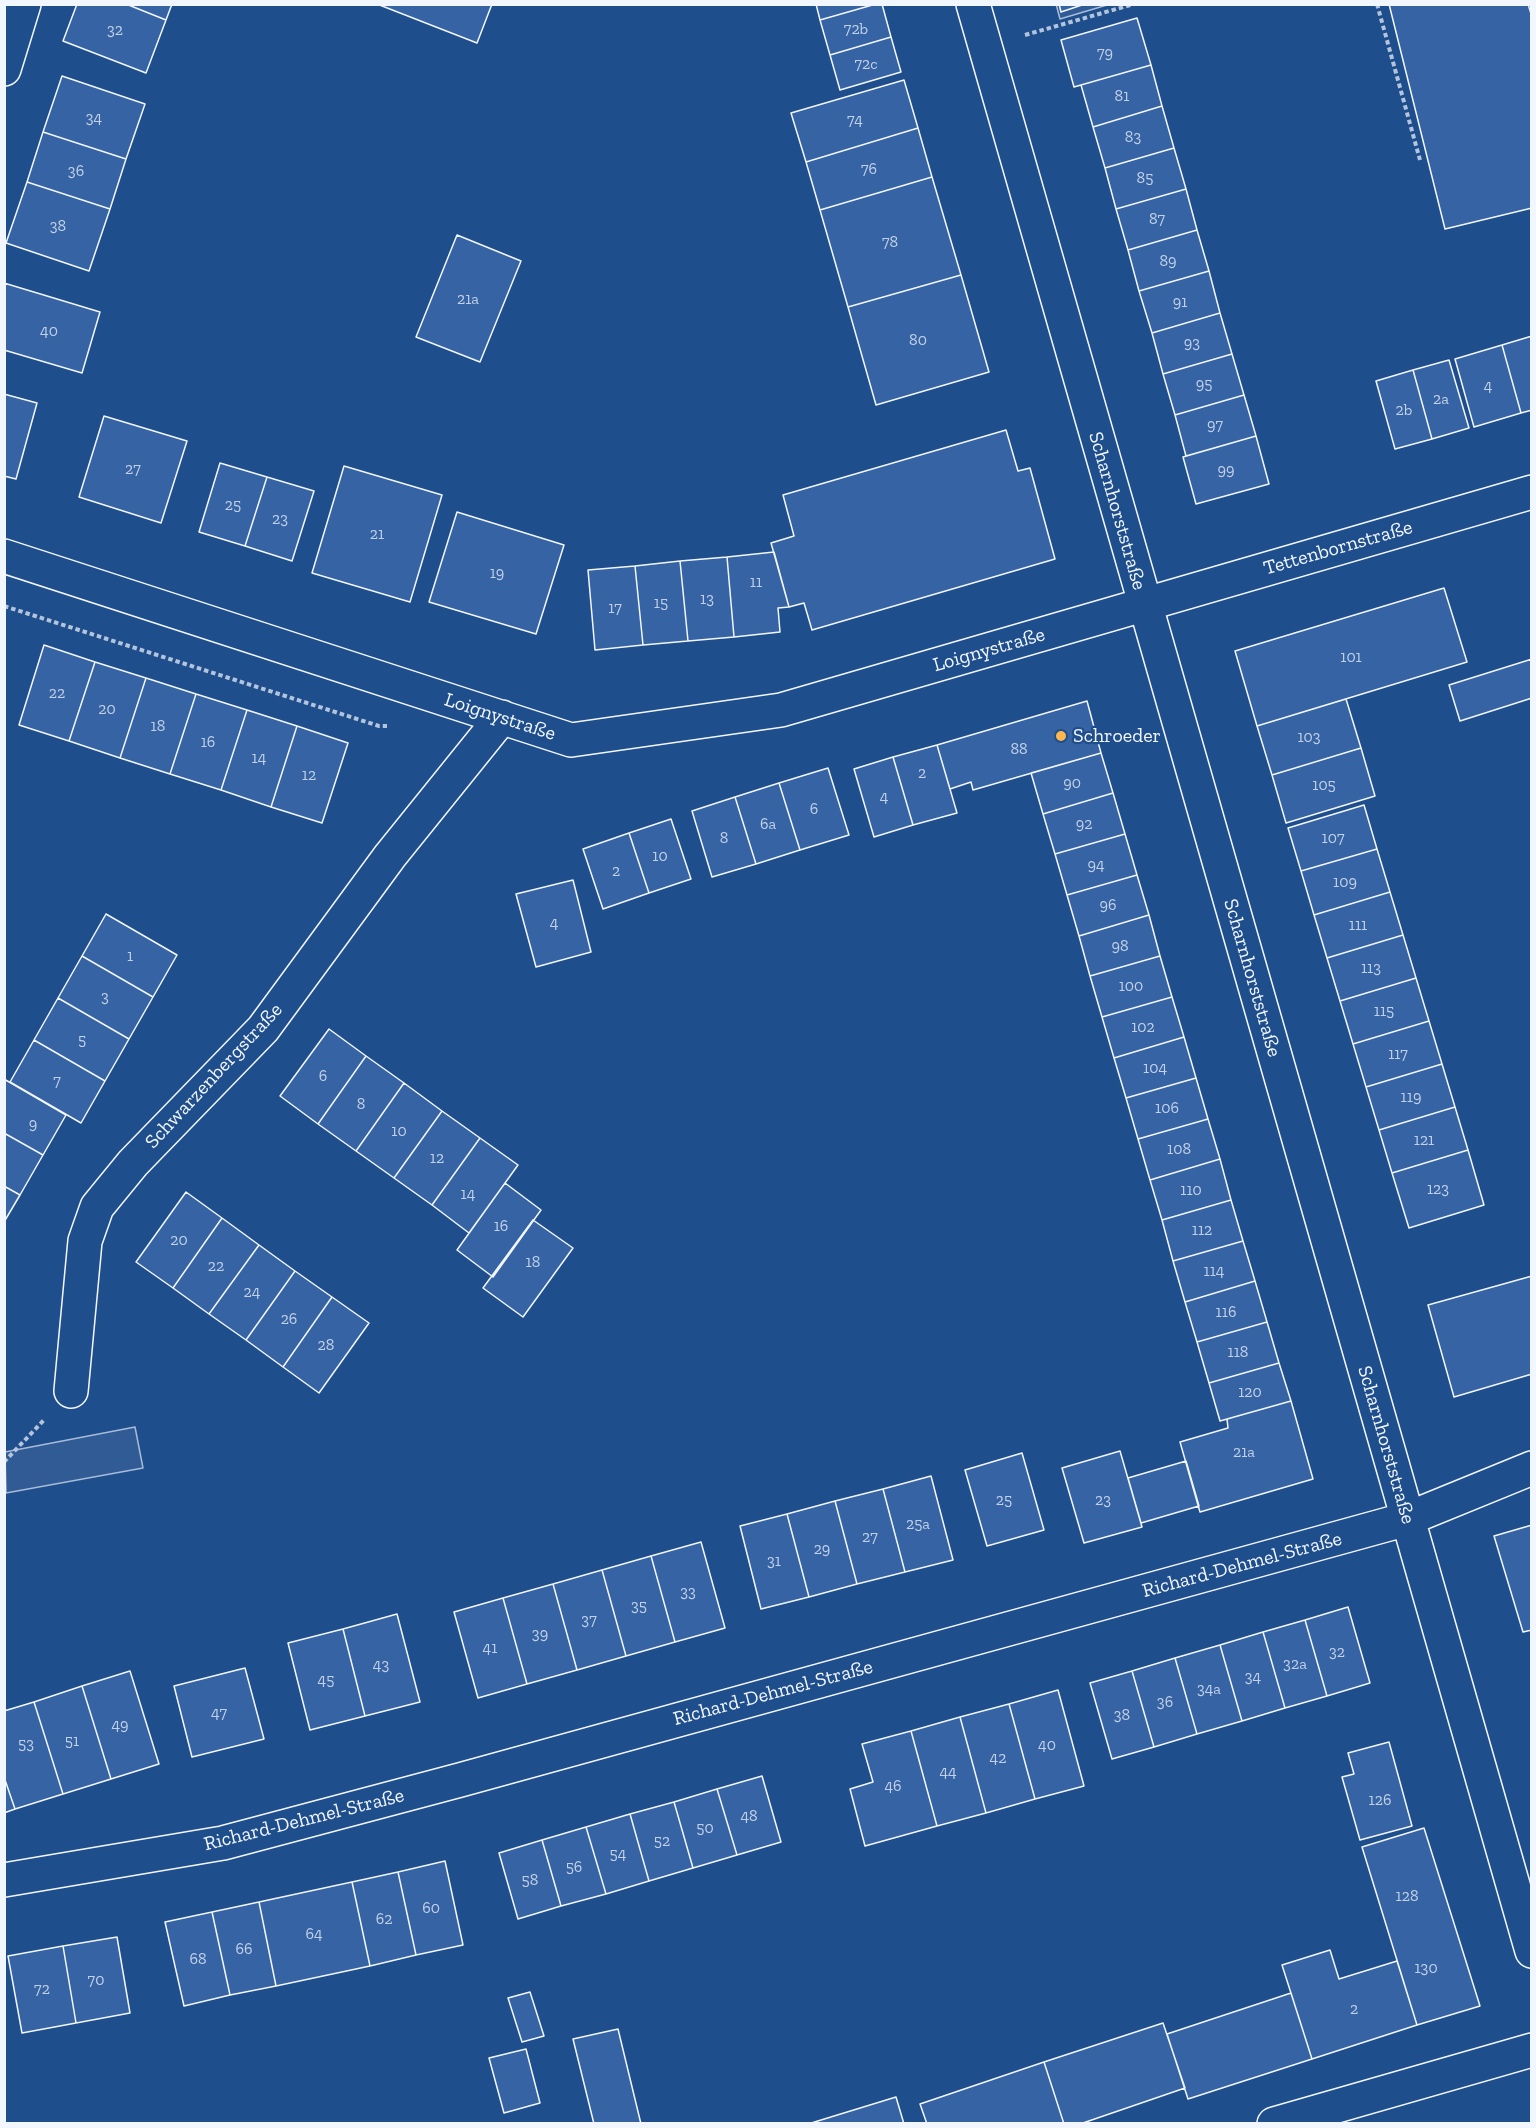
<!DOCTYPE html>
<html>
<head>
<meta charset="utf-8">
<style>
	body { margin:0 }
	#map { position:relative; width:1536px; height:2128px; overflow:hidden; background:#1f4e8c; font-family:"Zilla Slab",serif }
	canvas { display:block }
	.frame { position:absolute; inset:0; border:6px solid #f2f6ff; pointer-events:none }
</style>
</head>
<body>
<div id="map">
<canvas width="1536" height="2128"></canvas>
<div class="frame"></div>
</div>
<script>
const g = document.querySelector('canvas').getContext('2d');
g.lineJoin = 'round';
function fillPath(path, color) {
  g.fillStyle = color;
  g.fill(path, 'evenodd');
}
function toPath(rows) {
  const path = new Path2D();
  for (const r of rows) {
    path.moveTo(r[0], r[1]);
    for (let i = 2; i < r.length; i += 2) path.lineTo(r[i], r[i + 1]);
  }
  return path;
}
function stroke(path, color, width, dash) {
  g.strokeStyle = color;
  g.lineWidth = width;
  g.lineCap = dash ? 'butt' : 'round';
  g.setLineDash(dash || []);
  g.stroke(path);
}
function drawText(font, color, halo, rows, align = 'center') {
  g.font = font + ' "Zilla Slab",serif';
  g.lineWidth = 4.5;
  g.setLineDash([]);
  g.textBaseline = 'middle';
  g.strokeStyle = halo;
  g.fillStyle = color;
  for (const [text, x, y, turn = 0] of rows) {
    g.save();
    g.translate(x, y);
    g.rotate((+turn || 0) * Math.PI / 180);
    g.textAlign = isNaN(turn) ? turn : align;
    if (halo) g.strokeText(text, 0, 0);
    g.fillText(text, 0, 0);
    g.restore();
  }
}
const built = toPath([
	[1056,4,1107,5,1060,19,1056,4],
	[135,1427,143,1468,6,1493,5,1452,135,1427]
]);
fillPath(built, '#305b95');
stroke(built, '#a8bbd7', 1.5);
const building = toPath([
	[77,4,126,4,166,20,146,73,63,41,77,4],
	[126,4,172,4,166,20,126,4],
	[377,4,492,4,477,43,377,4],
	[816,4,876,4,820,20,816,4],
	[876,4,882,4,891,37,830,55,820,20,876,4],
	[1059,4,1085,4,1061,12,1059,4],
	[1389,4,1528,4,1532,17,1532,208,1445,229,1389,4],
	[1137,18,1151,65,1074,87,1061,40,1137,18],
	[891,37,901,72,840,90,830,55,891,37],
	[1151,65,1162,106,1093,127,1081,85,1151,65],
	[62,76,145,104,126,159,43,132,62,76],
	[904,80,918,128,806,162,791,113,904,80],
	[1162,106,1174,148,1105,168,1093,127,1162,106],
	[918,128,932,177,820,210,806,162,918,128],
	[43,132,126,159,110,209,27,182,43,132],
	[1174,148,1186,189,1116,209,1105,168,1174,148],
	[932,177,961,275,848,307,820,210,932,177],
	[27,182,110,209,89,271,6,243,27,182],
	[1186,189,1197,230,1128,250,1116,209,1186,189],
	[1197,230,1209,271,1139,291,1128,250,1197,230],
	[457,235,521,261,480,362,416,337,457,235],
	[1209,271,1220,313,1152,333,1139,291,1209,271],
	[961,275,989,372,876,405,848,307,961,275],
	[4,283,100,312,82,373,4,350,4,283],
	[1220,313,1232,354,1163,374,1152,333,1220,313],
	[1532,336,1532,410,1521,413,1502,345,1532,336],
	[1502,345,1521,413,1474,427,1455,359,1502,345],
	[1232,354,1244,395,1175,415,1163,374,1232,354],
	[1449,360,1469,428,1432,439,1413,370,1449,360],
	[1413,370,1432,439,1395,449,1376,381,1413,370],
	[4,394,37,403,16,479,4,476,4,394],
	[1244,395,1256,436,1186,456,1175,415,1244,395],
	[104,416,187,441,161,523,79,497,104,416],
	[1006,430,1018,471,1030,468,1055,559,812,630,804,603,789,607,771,543,794,536,783,495,1006,430],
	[1256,436,1269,484,1196,504,1183,457,1256,436],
	[220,463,267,477,245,546,199,532,220,463],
	[344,466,442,495,410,602,312,573,344,466],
	[267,477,314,491,292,561,245,546,267,477],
	[457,512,564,545,536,634,429,602,457,512],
	[774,552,789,607,778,608,780,632,734,637,727,557,774,552],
	[727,557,734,637,688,641,680,561,727,557],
	[680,561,688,641,643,645,635,566,680,561],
	[635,566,643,645,595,650,588,570,635,566],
	[1444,588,1467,662,1257,726,1235,651,1444,588],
	[44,645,95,662,69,741,19,725,44,645],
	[1532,659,1532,698,1460,721,1449,685,1532,659],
	[95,662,146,678,120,758,69,741,95,662],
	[146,678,196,694,170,774,120,758,146,678],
	[196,694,247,710,221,790,170,774,196,694],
	[1346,699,1361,748,1272,775,1257,726,1346,699],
	[1087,701,1101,753,973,790,971,782,950,789,937,745,1087,701],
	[247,710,297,726,271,807,221,790,247,710],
	[297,726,348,743,322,823,271,807,297,726],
	[937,745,957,813,913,825,893,757,937,745],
	[1361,748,1375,796,1286,823,1272,775,1361,748],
	[1101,753,1113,793,1043,814,1031,773,1101,753],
	[893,757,913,825,874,837,854,769,893,757],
	[828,768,849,835,800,850,779,783,828,768],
	[779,783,800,850,756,864,735,797,779,783],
	[1113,793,1125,834,1055,854,1043,814,1113,793],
	[735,797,756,864,712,877,692,811,735,797],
	[1364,805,1377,849,1301,871,1288,828,1364,805],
	[671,819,691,879,649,893,629,833,671,819],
	[629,833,649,893,603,909,583,849,629,833],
	[1125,834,1137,875,1067,895,1055,854,1125,834],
	[1377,849,1390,892,1314,915,1301,871,1377,849],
	[1137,875,1149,915,1079,936,1067,895,1137,875],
	[573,880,591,952,536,967,516,894,573,880],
	[1390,892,1403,935,1327,958,1314,915,1390,892],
	[106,914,177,955,153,997,82,956,106,914],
	[1149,915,1160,956,1090,976,1079,936,1149,915],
	[1403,935,1416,978,1340,1001,1327,958,1403,935],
	[82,956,153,997,129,1039,58,998,82,956],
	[1160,956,1172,997,1102,1017,1090,976,1160,956],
	[1416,978,1429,1021,1353,1044,1340,1001,1416,978],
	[1172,997,1184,1037,1114,1058,1102,1017,1172,997],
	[58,998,129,1039,105,1081,34,1040,58,998],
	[1429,1021,1442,1064,1366,1087,1353,1044,1429,1021],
	[329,1029,366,1056,318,1124,280,1096,329,1029],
	[1184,1037,1196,1078,1126,1098,1114,1058,1184,1037],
	[34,1040,105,1081,81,1123,10,1082,34,1040],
	[366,1056,404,1083,356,1151,318,1124,366,1056],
	[1442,1064,1455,1107,1379,1130,1366,1087,1442,1064],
	[1196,1078,1208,1119,1138,1139,1126,1098,1196,1078],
	[4,1079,66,1115,43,1155,4,1133,4,1079],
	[404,1083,442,1111,394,1178,356,1151,404,1083],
	[1455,1107,1468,1150,1392,1173,1379,1130,1455,1107],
	[442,1111,480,1138,432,1205,394,1178,442,1111],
	[1208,1119,1220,1159,1150,1180,1138,1139,1208,1119],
	[4,1133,43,1155,20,1195,4,1186,4,1133],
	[480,1138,518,1165,469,1233,432,1205,480,1138],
	[1468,1150,1484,1205,1409,1228,1392,1173,1468,1150],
	[1220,1159,1231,1200,1162,1220,1150,1180,1220,1159],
	[505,1183,541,1210,493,1277,457,1250,505,1183],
	[4,1186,20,1195,4,1222,4,1186],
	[186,1192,222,1218,173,1288,136,1262,186,1192],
	[1231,1200,1243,1241,1173,1261,1162,1220,1231,1200],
	[222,1218,259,1245,209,1314,173,1288,222,1218],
	[533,1220,573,1248,523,1317,483,1288,533,1220],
	[1243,1241,1255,1281,1185,1302,1173,1261,1243,1241],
	[259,1245,295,1271,246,1340,209,1314,259,1245],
	[295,1271,332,1297,283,1367,246,1340,295,1271],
	[1532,1276,1532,1374,1454,1397,1428,1305,1532,1276],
	[1255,1281,1267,1322,1197,1342,1185,1302,1255,1281],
	[332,1297,369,1323,319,1393,283,1367,332,1297],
	[1267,1322,1279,1363,1209,1383,1197,1342,1267,1322],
	[1279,1363,1291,1401,1220,1421,1209,1383,1279,1363],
	[1291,1401,1313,1479,1200,1512,1180,1442,1228,1428,1227,1419,1291,1401],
	[1120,1451,1142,1527,1084,1543,1062,1468,1120,1451],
	[1022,1453,1044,1530,987,1546,965,1470,1022,1453],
	[1186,1461,1199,1506,1141,1523,1128,1478,1186,1461],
	[931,1476,953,1560,905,1572,883,1489,931,1476],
	[883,1489,905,1572,857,1584,835,1501,883,1489],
	[835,1501,857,1584,809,1597,787,1514,835,1501],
	[787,1514,809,1597,761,1609,740,1526,787,1514],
	[1532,1525,1532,1630,1523,1632,1494,1536,1532,1525],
	[701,1542,725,1628,675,1642,651,1556,701,1542],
	[651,1556,675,1642,626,1656,602,1570,651,1556],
	[602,1570,626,1656,577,1670,553,1584,602,1570],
	[553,1584,577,1670,527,1684,503,1598,553,1584],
	[503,1598,527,1684,478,1698,454,1612,503,1598],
	[1348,1607,1370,1683,1327,1696,1305,1620,1348,1607],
	[397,1614,420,1702,365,1716,343,1629,397,1614],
	[1305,1620,1327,1696,1285,1708,1263,1632,1305,1620],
	[343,1629,365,1716,310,1730,288,1643,343,1629],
	[1263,1632,1285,1708,1242,1721,1220,1645,1263,1632],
	[1220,1645,1242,1721,1197,1734,1175,1658,1220,1645],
	[1175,1658,1197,1734,1154,1747,1132,1671,1175,1658],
	[245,1668,264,1739,192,1757,174,1686,245,1668],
	[130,1671,159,1764,111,1779,82,1686,130,1671],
	[1132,1671,1154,1747,1112,1759,1090,1683,1132,1671],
	[82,1686,111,1779,63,1794,34,1702,82,1686],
	[1058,1690,1084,1786,1035,1799,1009,1704,1058,1690],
	[34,1702,63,1794,15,1809,4,1777,4,1711,34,1702],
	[1009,1704,1035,1799,986,1813,960,1717,1009,1704],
	[960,1717,986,1813,937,1826,911,1731,960,1717],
	[911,1731,937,1826,865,1846,850,1789,873,1782,862,1744,911,1731],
	[1389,1742,1412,1826,1360,1840,1342,1777,1354,1774,1348,1753,1389,1742],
	[762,1776,781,1842,737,1855,717,1789,762,1776],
	[4,1777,15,1809,4,1813,4,1777],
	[717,1789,737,1855,693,1868,674,1802,717,1789],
	[674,1802,693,1868,649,1881,630,1814,674,1802],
	[630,1814,649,1881,606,1894,586,1827,630,1814],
	[586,1827,606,1894,561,1906,542,1840,586,1827],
	[1424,1828,1480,2006,1417,2025,1362,1847,1424,1828],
	[542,1840,561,1906,518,1919,499,1853,542,1840],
	[445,1861,463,1945,416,1955,398,1872,445,1861],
	[398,1872,416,1955,370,1966,352,1882,398,1872],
	[352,1882,370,1966,276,1986,259,1902,352,1882],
	[259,1902,276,1986,230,1995,212,1912,259,1902],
	[212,1912,230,1995,184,2006,165,1922,212,1912],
	[117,1937,130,2013,76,2023,63,1946,117,1937],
	[63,1946,76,2023,22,2033,8,1956,63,1946],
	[1330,1950,1339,1979,1397,1961,1417,2025,1312,2059,1282,1965,1330,1950],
	[530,1992,544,2036,522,2042,508,1998,530,1992],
	[1291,1993,1312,2059,1188,2099,1167,2034,1291,1993],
	[1163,2023,1185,2088,1080,2124,1064,2124,1044,2062,1163,2023],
	[618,2029,641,2124,594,2124,573,2039,618,2029],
	[526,2049,540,2103,504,2113,489,2058,526,2049],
	[1044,2062,1064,2124,927,2124,920,2104,1044,2062],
	[896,2097,904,2124,808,2124,896,2097]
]);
fillPath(building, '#3563a3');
stroke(building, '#f2f6ff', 1.5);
const minor = toPath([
	[973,4,1532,1951],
	[4,69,24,4],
	[4,556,571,740,781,710,1532,492],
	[71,1391,85,1241,97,1207,133,1163,263,1029,390,856,502,717],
	[4,1880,223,1843,460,1780,1407,1519,1532,1468],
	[1274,2124,1532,2050]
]);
stroke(minor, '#f2f6ff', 36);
stroke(toPath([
	[1377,4,1420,160],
	[1025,35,1134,4],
	[4,606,379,726,387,726],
	[4,1462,44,1420]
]), '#b3c4dc', 4, [4.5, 3]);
stroke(minor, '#1f4e8c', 33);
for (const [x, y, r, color] of [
	[1061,736,6,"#ffb74d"]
]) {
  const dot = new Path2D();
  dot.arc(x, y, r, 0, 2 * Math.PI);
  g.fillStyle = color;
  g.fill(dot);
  stroke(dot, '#1f4e8c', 2);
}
drawText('16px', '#c3d1e8', null, [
	["72b",856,29],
	["32",115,30],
	["79",1105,53],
	["72c",866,64],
	["81",1122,96],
	["34",94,118],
	["74",855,120],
	["83",1133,137],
	["76",869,169],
	["36",76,171],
	["85",1145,178],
	["87",1157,219],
	["38",58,226],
	["78",890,242],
	["89",1168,261],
	["21a",468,299],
	["91",1180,302],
	["40",49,331],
	["80",918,340],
	["93",1192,343],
	["95",1204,384],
	["4",1488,386],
	["2a",1441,399],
	["2b",1404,410],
	["97",1215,425],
	["27",133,469],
	["99",1226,470],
	["25",233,505],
	["23",280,519],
	["21",377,534],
	["19",497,573],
	["11",756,582],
	["13",707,599],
	["15",661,603],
	["17",615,608],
	["101",1351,657],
	["22",57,693],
	["20",107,709],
	["18",158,726],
	["103",1309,737],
	["16",208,742],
	["88",1019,749],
	["14",259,758],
	["2",922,773],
	["12",309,775],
	["90",1072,783],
	["105",1324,785],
	["4",884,797],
	["6",814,809],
	["6a",768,824],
	["92",1084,824],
	["8",724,838],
	["107",1333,838],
	["10",660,856],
	["94",1096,865],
	["2",616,871],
	["109",1345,882],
	["96",1108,905],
	["4",554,923],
	["111",1358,925],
	["98",1120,946],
	["1",130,956],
	["113",1371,968],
	["100",1131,986],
	["3",105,997],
	["115",1384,1011],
	["102",1143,1027],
	["5",82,1040],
	["117",1398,1054],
	["104",1155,1068],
	["6",323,1076],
	["7",57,1081],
	["119",1411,1097],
	["8",361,1104],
	["106",1167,1108],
	["9",33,1124],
	["10",399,1131],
	["121",1424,1140],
	["108",1179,1149],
	["12",437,1158],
	["123",1438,1189],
	["110",1191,1190],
	["14",468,1194],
	["16",501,1226],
	["112",1202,1230],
	["20",179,1240],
	["18",533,1262],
	["22",216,1266],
	["114",1214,1271],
	["24",252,1292],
	["116",1226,1312],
	["26",289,1319],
	["28",326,1345],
	["118",1238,1352],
	["120",1250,1392],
	["21a",1244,1452],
	["25",1004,1500],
	["23",1103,1500],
	["25a",918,1524],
	["27",870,1537],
	["29",822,1549],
	["31",774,1561],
	["33",688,1592],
	["35",639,1606],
	["37",589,1620],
	["39",540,1634],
	["41",490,1648],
	["32",1337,1652],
	["32a",1295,1664],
	["43",381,1665],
	["34",1253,1677],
	["45",326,1680],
	["34a",1209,1689],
	["36",1165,1702],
	["47",219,1713],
	["38",1122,1715],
	["49",120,1725],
	["51",72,1741],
	["53",26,1744],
	["40",1047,1745],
	["42",998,1758],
	["44",948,1772],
	["46",893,1786],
	["126",1380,1800],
	["48",749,1816],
	["50",705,1828],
	["52",662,1841],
	["54",618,1854],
	["56",574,1867],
	["58",530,1880],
	["128",1407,1896],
	["60",431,1908],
	["62",384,1919],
	["64",314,1934],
	["66",244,1949],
	["68",198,1959],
	["130",1426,1968],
	["70",96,1980],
	["72",42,1989],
	["2",1354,2009]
]);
drawText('20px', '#f2f6ff', '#1f4e8c', [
	["Scharnhorststraße",1117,511,74],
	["Tettenbornstraße",1338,548,-16],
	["Loignystraße",989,650,-16],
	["Loignystraße",500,717,18],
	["Scharnhorststraße",1252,978,74],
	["Schwarzenbergstraße",214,1076,-47],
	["Scharnhorststraße",1386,1445,74],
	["Richard-Dehmel-Straße",1242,1565,-15],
	["Richard-Dehmel-Straße",773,1693,-15],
	["Richard-Dehmel-Straße",304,1820,-14]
]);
drawText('20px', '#f2f6ff', '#1f4e8c', [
	["Schroeder",1073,736]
], 'left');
</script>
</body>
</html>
